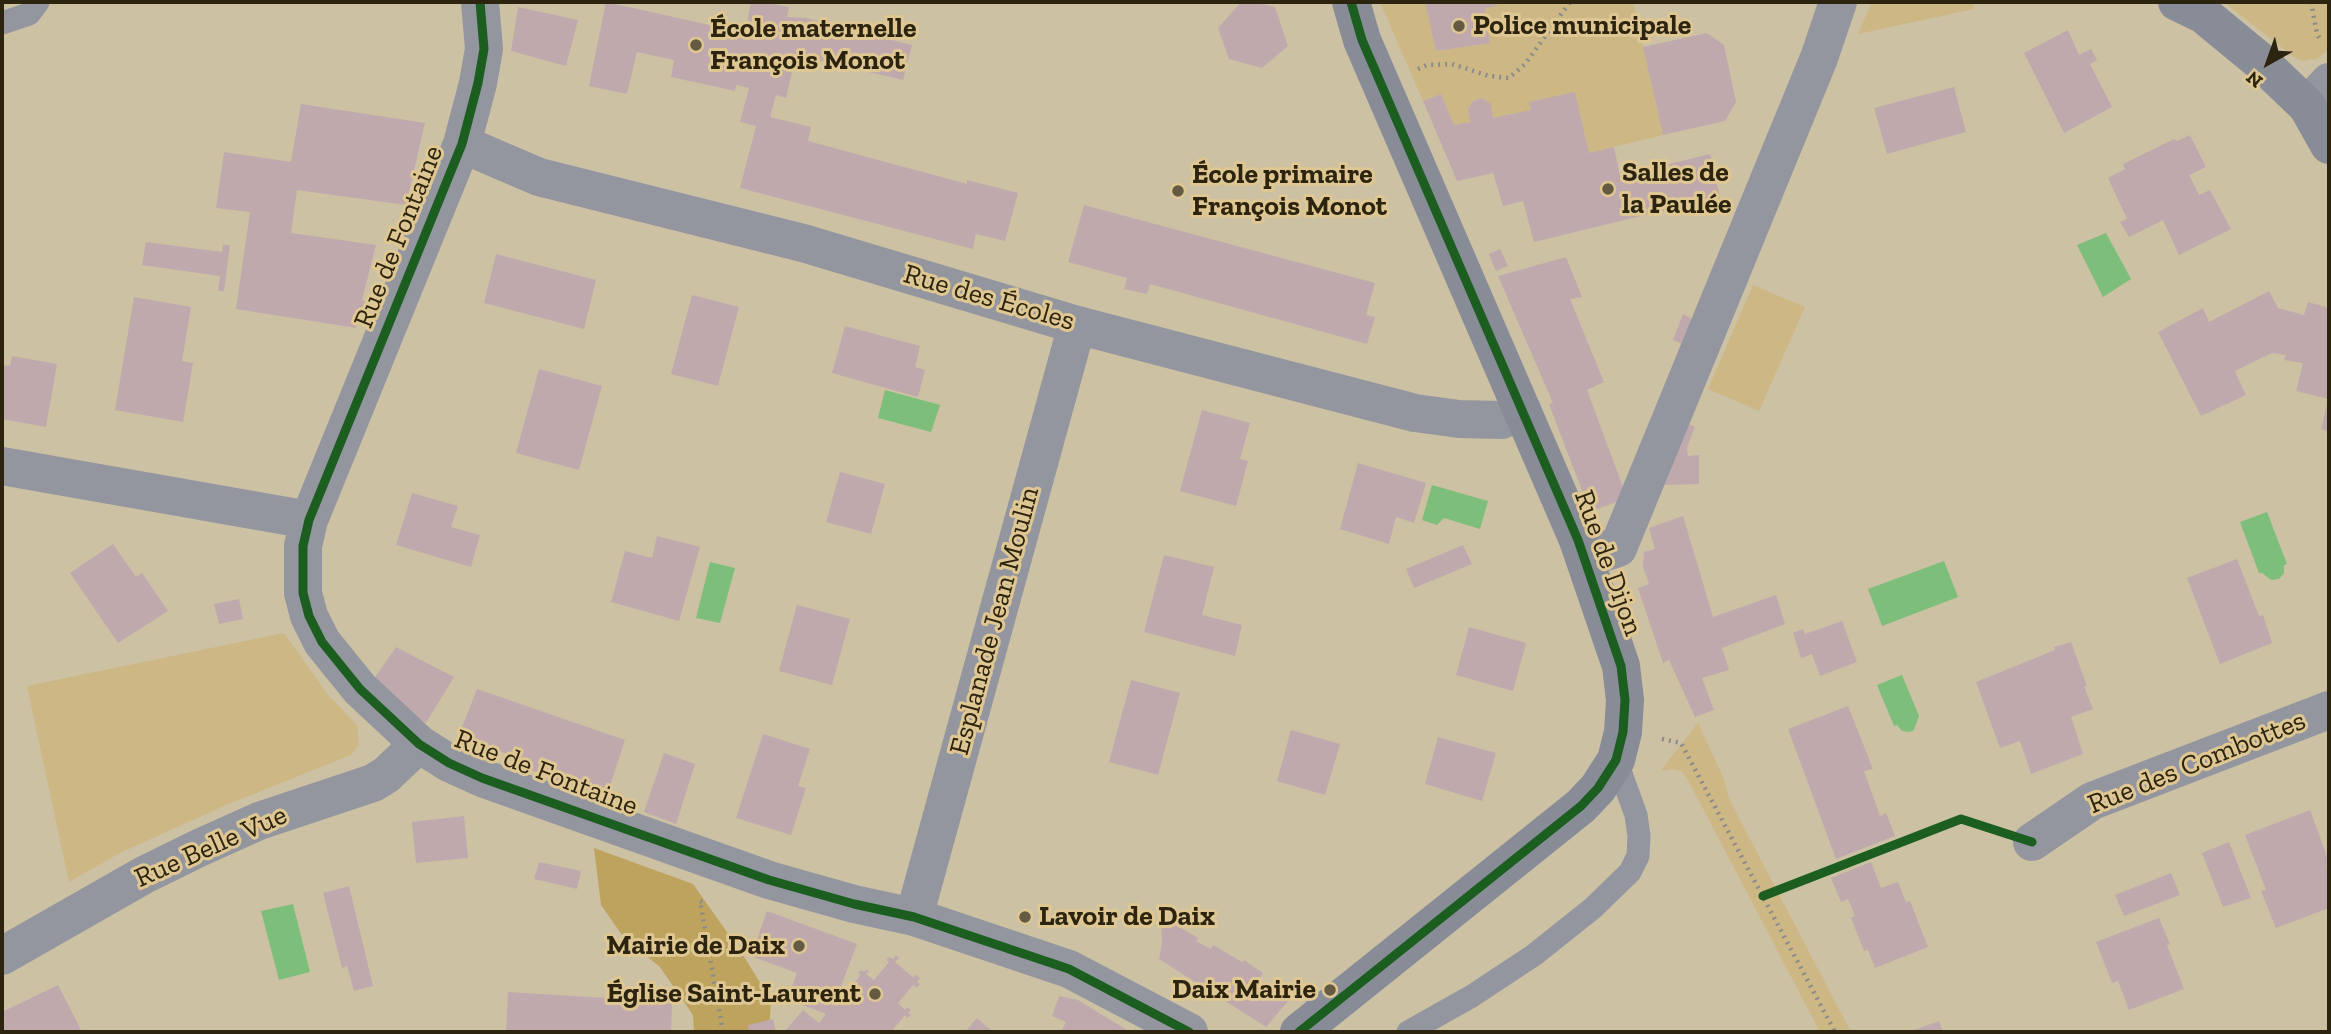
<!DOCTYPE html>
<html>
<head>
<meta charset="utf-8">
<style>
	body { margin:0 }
	#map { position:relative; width:2331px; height:1034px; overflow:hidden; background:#cdc1a4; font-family:"Zilla Slab",serif }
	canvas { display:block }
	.frame { position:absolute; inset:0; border:4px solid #2d240f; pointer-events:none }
	.north { position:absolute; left:2233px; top:28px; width:70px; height:70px; -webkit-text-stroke:5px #dec793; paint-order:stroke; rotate:220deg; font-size:19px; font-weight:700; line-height:28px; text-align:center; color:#2d240f }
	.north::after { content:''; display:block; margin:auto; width:24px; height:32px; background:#2d240f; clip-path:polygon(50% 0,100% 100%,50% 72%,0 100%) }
</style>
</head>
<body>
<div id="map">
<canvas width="2331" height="1034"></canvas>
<div class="frame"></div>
<div class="north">N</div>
</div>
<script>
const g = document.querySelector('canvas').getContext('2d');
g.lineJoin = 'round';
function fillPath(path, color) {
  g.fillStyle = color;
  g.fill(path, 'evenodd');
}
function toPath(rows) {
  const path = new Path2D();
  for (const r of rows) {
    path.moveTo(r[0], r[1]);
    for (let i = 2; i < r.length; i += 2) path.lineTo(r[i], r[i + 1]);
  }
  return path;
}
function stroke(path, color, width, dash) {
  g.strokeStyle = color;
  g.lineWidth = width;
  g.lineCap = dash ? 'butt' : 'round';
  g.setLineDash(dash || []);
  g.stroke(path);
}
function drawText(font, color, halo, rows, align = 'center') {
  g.font = font + ' "Zilla Slab",serif';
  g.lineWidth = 6;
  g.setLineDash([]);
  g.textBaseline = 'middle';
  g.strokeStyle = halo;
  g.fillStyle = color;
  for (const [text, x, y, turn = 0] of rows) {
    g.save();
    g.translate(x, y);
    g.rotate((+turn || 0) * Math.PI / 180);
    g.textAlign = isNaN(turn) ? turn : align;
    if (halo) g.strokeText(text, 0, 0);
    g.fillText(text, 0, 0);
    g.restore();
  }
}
fillPath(toPath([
	[1380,2,1426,2,1437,51,1490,43,1485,8,1497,6,1496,2,1633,2,1663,135,1589,153,1575,93,1529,102,1531,110,1493,118,1490,104,1482,99,1473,100,1468,109,1470,122,1454,125,1441,94,1423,101],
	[1872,2,1972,2,1974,9,1858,34],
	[2224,2,2329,2,2329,49,2317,59,2302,61,2295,58],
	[1753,285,1805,307,1759,411,1708,389],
	[284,633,328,695,357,725,359,745,351,755,224,806,120,853,69,882,27,686],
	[1698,723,1724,779,1729,799,1851,1032,1820,1032,1688,780,1681,771,1671,769,1660,771]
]), '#cdb785');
fillPath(toPath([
	[594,848,693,884,741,952,771,1000,769,1032,694,1032,693,1015,660,967,624,938,601,905]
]), '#bea35f');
fillPath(toPath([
	[2106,233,2131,279,2103,297,2077,245],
	[885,390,940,405,931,432,878,418],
	[1432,485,1488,501,1480,529,1444,518,1437,525,1422,520],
	[2267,512,2287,564,2284,565,2284,573,2279,579,2271,580,2262,573,2259,573,2240,522],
	[1944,561,1958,597,1882,626,1868,589],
	[710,562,735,568,720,623,696,618],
	[1902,675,1919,716,1914,730,1909,732,1902,731,1897,725,1894,726,1877,685],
	[293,904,310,972,279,980,261,911]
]), '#7dbe7a');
fillPath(toPath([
	[606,2,745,33,751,2,762,2,789,7,787,17,806,18,912,45,903,80,796,55,786,98,776,95,770,117,811,127,808,141,967,184,967,180,1018,193,1005,241,976,234,973,249,740,188,756,126,740,122,749,88,736,85,735,91,671,77,674,60,637,52,627,94,589,86],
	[1241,2,1254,2,1275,7,1288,46,1262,68,1229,59,1218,28],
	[1425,2,1496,2,1497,6,1485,8,1490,43,1436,51],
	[518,7,578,20,566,66,511,51],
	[2068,30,2079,55,2091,49,2097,60,2090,64,2112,107,2064,133,2024,53],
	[1707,33,1724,45,1736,102,1725,121,1663,135,1643,47],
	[1954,87,1966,132,1887,154,1874,108],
	[1575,92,1589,153,1614,147,1620,176,1710,154,1721,202,1680,213,1678,207,1534,242,1523,201,1503,206,1493,173,1457,181,1423,101,1441,94,1454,125,1470,122,1468,109,1473,101,1482,98,1491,104,1493,118,1531,110,1529,102],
	[301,104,425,123,406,205,297,190,291,233,376,245,362,300,366,302,356,328,236,309,250,212,216,208,224,152,291,162],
	[2190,135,2206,167,2189,175,2199,195,2210,190,2231,229,2179,255,2163,220,2129,237,2120,222,2127,219,2108,178,2125,169,2123,164,2174,139,2177,141],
	[1084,205,1375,283,1366,315,1375,317,1367,344,1150,284,1147,294,1124,289,1127,278,1068,262],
	[146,242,222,252,223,245,230,245,224,291,218,291,220,276,142,265],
	[1500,249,1508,266,1496,271,1489,254],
	[496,254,596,280,584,329,484,303],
	[1566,257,1582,297,1570,299,1604,382,1587,390,1627,498,1595,510,1588,491,1583,493,1549,404,1553,403,1498,276],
	[2269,291,2278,308,2304,315,2308,302,2329,308,2329,399,2296,391,2303,363,2284,360,2286,355,2272,353,2235,371,2246,395,2201,416,2158,332,2203,308,2209,322],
	[692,295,739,307,718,386,671,374],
	[134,297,191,307,182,361,193,363,183,422,115,410],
	[1683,314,1700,323,1689,347,1673,340],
	[845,326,920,346,915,367,925,370,918,397,832,373],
	[12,356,57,364,46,427,2,419,2,365,10,366],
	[539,369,602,386,579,470,516,453],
	[2328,401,2329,401,2329,432,2321,429],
	[1202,410,1250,423,1240,459,1248,461,1236,506,1180,491],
	[1681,421,1695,427,1687,447,1688,456,1699,455,1699,484,1661,485],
	[1358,463,1426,483,1414,523,1396,517,1389,544,1340,529],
	[840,472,885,484,871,534,826,522],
	[412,493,458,506,451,527,480,535,471,567,396,545],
	[1683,516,1713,617,1776,595,1785,624,1722,648,1729,670,1702,678,1714,710,1695,717,1669,660,1663,663,1638,588,1649,584,1643,567,1644,552,1655,549,1649,528],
	[657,536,700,547,679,621,611,602,625,551,652,558],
	[113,544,136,577,142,573,168,611,118,643,70,573],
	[1463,545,1472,564,1414,588,1406,569],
	[1164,555,1214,567,1202,615,1242,625,1235,656,1144,632],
	[2237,559,2259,616,2263,615,2272,643,2220,664,2187,578],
	[239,599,243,619,219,624,214,604],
	[797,605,850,619,832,685,779,671],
	[1842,621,1857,662,1820,676,1812,654,1801,658,1793,633,1803,629,1805,634],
	[1469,627,1526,643,1513,691,1456,675],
	[2071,642,2087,686,2084,686,2093,709,2071,717,2083,754,2031,774,2020,741,2000,748,1976,682,2055,650,2054,647],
	[396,647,454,677,426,723,394,702,373,680],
	[1131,680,1180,693,1158,775,1109,762],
	[477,689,625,740,606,798,511,763,514,757,459,735],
	[1848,706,1873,769,1864,771,1880,816,1886,813,1895,836,1836,859,1788,729],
	[1291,730,1340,744,1325,795,1277,781],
	[763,734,810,749,798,786,806,788,791,835,736,818],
	[1438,737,1496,753,1482,801,1425,784],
	[664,753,695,764,676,824,644,812],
	[2310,810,2329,862,2329,865,2326,865,2329,876,2329,908,2276,928,2261,891,2266,890,2245,835],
	[464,816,468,858,416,863,412,822],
	[2229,842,2251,898,2223,907,2202,853],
	[539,862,581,871,577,889,534,879],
	[1871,862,1881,888,1898,882,1906,902,1910,901,1928,947,1875,968,1868,950,1864,951,1851,918,1855,916,1848,899,1841,902,1831,878],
	[2171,873,2180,895,2124,916,2115,895],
	[349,886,373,986,354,991,347,966,342,968,323,893],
	[767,911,857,944,840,989,846,992,861,975,858,973,861,970,864,972,866,969,869,972,866,974,874,980,889,962,886,960,890,957,893,959,896,955,899,958,895,962,914,978,916,974,920,978,917,982,920,984,917,988,913,985,898,1003,905,1010,907,1007,911,1010,908,1013,911,1015,907,1018,905,1015,891,1032,784,1032,803,1010,819,1023,826,1014,787,999,797,973,751,956],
	[1158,915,1198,938,1196,941,1211,949,1213,945,1242,962,1244,960,1263,973,1257,983,1288,1001,1266,1027,1159,959,1162,943,1161,922],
	[2159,918,2170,944,2167,945,2184,989,2129,1010,2118,981,2112,983,2096,942],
	[58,985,82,1032,2,1032,2,1021,5,1019,2,1012],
	[508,992,672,1002,671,1032,506,1032],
	[1059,996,1078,1000,1130,1032,1061,1032,1066,1022,1052,1016],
	[977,1018,993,1032,965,1032],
	[773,1019,776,1032,750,1032,748,1025],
	[1939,1021,1943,1032,1909,1032]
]), '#bfa9ac');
stroke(toPath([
	[2311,2,2317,34,2321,41],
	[1418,69,1427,65,1452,64,1489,76,1509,78,1525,64,1570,2],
	[1662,739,1681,743,1835,1032],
	[702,902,700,901,723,1032]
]), '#8b8b8a', 4.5, [2, 5]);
stroke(toPath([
	[2,23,29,14,38,2],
	[1408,1032,1472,996,1534,955,1593,908,1630,872,1638,856,1639,836,1636,815,1616,760]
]), '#93969f', 23);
stroke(toPath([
	[480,2,484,49,478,83,462,144,309,520,303,546,303,593,309,616,322,642,360,689,419,744,449,763,482,778,769,880,854,904,914,917,1069,969,1189,1032],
	[2307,106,2329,82],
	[462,144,539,177,803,243,1077,325,1415,413,1459,419,1502,420,1522,410],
	[2,466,309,520],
	[1578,540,1606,552,1618,548,1819,58,1838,2],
	[2032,842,2092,801,2329,710],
	[914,917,1077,325],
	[2,956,144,875,199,848,259,821,373,783,386,775,419,744]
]), '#93969f', 38);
stroke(toPath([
	[2177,2,2204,15,2261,62,2307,106,2329,145],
	[1299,1032,1581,806,1598,788,1616,760,1623,732,1625,700,1621,666,1578,540,1362,40,1351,2]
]), '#888c97', 38);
stroke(toPath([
	[480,2,484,49,478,83,462,144,309,520,303,546,303,593,309,616,322,642,360,689,419,744,449,763,482,778,769,880,854,904,914,917,1069,969,1189,1032],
	[1763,896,1961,819,2032,842],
	[1299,1032,1581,806,1598,788,1616,760,1623,732,1625,700,1621,666,1578,540,1362,40,1351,2]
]), '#1b5e20', 9);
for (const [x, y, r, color] of [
	[1459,26,7,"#655b43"],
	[696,45,7,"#655b43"],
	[1608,189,7,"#655b43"],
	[1178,191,7,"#655b43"],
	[1025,917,7,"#655b43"],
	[799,946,7,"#655b43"],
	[1330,990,7,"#655b43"],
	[875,994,7,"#655b43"]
]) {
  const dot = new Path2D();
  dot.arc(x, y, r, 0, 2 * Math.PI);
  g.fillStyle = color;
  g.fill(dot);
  stroke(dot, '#dec793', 2.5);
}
drawText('bold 28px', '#2d240f', '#dec793', [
	["Police municipale",1473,26],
	["École maternelle",710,29],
	["François Monot",710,61],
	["Salles de",1622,173],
	["la Paulée",1622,205],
	["École primaire",1192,175],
	["François Monot",1192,207],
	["Lavoir de Daix",1039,917],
	["Mairie de Daix",785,946,"right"],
	["Daix Mairie",1316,990,"right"],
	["Église Saint-Laurent",861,994,"right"]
], 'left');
drawText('28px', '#2d240f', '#dec793', [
	["Rue de Fontaine",399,237,-68],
	["Rue des Écoles",989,298,16],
	["Rue de Dijon",1608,563,70],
	["Esplanade Jean Moulin",995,621,-75],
	["Rue des Combottes",2197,763,-22],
	["Rue de Fontaine",546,773,21],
	["Rue Belle Vue",211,847,-24]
]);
</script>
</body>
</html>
